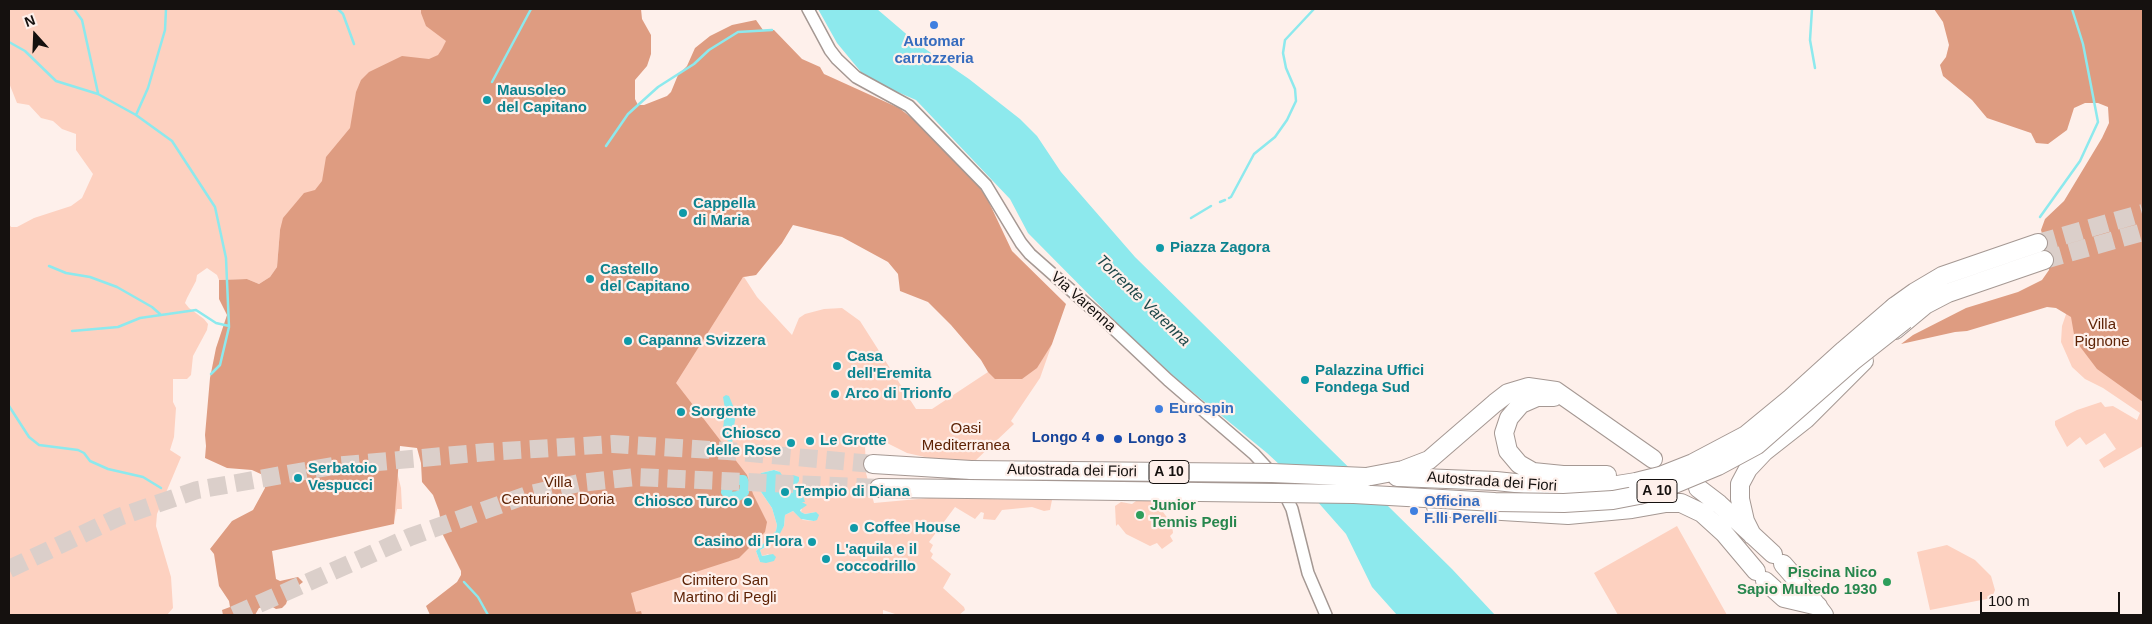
<!DOCTYPE html>
<html>
<head>
<meta charset="utf-8">
<style>
	body { margin:0 }
	#map { position:relative; width:2152px; height:624px; overflow:hidden; background:#fef0eb; font-family:Arial,sans-serif }
	canvas { display:block }
	.frame { position:absolute; inset:0; border:10px solid #15110f; pointer-events:none }
	.north { position:absolute; left:10px; top:10px; width:50px; height:50px; -webkit-text-stroke:4px #fef0eb; paint-order:stroke; rotate:340deg; font-size:14px; font-weight:700; line-height:20px; text-align:center; color:#15110f }
	.north::after { content:''; display:block; margin:auto; width:18px; height:22px; background:#15110f; clip-path:polygon(50% 0,100% 100%,50% 72%,0 100%) }
	.scale { position:absolute; left:1980px; top:592px; width:140px; height:22px; box-sizing:border-box; border:2px solid #15110f; border-top:0; padding-left:6px; font-size:15px; line-height:18px; white-space:nowrap; color:#15110f; -webkit-text-stroke:4px #fef0eb; paint-order:stroke }
</style>
</head>
<body>
<div id="map">
<canvas width="2152" height="624"></canvas>
<div class="frame"></div>
<div class="north">N</div>
<div class="scale">100 m</div>
</div>
<script>
const g = document.querySelector('canvas').getContext('2d');
g.lineJoin = 'round';
function fillPath(path, color) {
  g.fillStyle = color;
  g.fill(path, 'evenodd');
}
function toPath(rows) {
  const path = new Path2D();
  for (const r of rows) {
    path.moveTo(r[0], r[1]);
    for (let i = 2; i < r.length; i += 2) path.lineTo(r[i], r[i + 1]);
  }
  return path;
}
function stroke(path, color, width, dash) {
  g.strokeStyle = color;
  g.lineWidth = width;
  g.lineCap = dash ? 'butt' : 'round';
  g.setLineDash(dash || []);
  g.stroke(path);
}
function drawText(font, color, halo, rows, align = 'center') {
  g.font = font + ' Arial,sans-serif';
  g.lineWidth = 4.5;
  g.setLineDash([]);
  g.textBaseline = 'middle';
  g.strokeStyle = halo;
  g.fillStyle = color;
  for (const [text, x, y, turn = 0] of rows) {
    g.save();
    g.translate(x, y);
    g.rotate((+turn || 0) * Math.PI / 180);
    g.textAlign = isNaN(turn) ? turn : align;
    if (halo) g.strokeText(text, 0, 0);
    g.fillText(text, 0, 0);
    g.restore();
  }
}
fillPath(toPath([
	[9,9,469,9,782,243,756,275,744,277,757,297,792,335,799,318,805,314,824,309,842,308,860,321,916,409,932,409,988,372,987,364,1052,344,1040,378,1011,421,1014,424,976,460,938,460,907,453,885,442,865,445,866,473,874,503,929,498,1052,500,1050,510,1044,511,1032,507,1002,510,995,520,983,519,984,513,981,512,975,519,955,507,929,542,933,545,930,551,933,554,931,558,951,574,943,588,964,607,965,610,959,615,898,615,883,610,883,615,430,615,488,584,400,380,396,468,401,488,402,509,397,509,394,521,280,230,277,267,270,277,259,284,247,279,219,280,217,275,207,268,197,275,196,281,187,298,185,303,189,308,204,319,208,324,207,330,193,356,191,375,187,379,173,379,173,402,176,408,174,437,170,450,181,457,157,514,156,526,171,577,173,608,167,615,9,615,9,224,11,227,17,227,34,218,71,206,82,198,93,174,76,150,76,134,62,129,53,121,41,118,29,105,17,103,9,83],
	[774,470,778,471,784,478,790,478,796,483,799,489,805,492,801,502,803,503,801,512,805,514,816,512,815,521,803,520,793,511,785,515,784,526,772,544,760,550,762,556,769,554,760,562,756,551,776,531,777,525,772,508,759,489,761,473],
	[2143,220,2143,446,2104,468,2099,460,2116,449,2105,433,2086,445,2080,437,2067,447,2055,425,2055,421,2077,410,2101,402,2105,407,2113,406,2137,420,2140,413,2103,388,2085,379,2072,367,2061,342,2062,326,2074,291],
	[1148,492,1172,524,1173,533,1170,536,1173,541,1162,549,1157,543,1150,546,1126,534,1118,524,1116,526,1115,506,1121,502,1132,504],
	[1677,526,1727,615,1618,615,1594,573],
	[1947,545,1975,560,1991,576,1995,590,1992,598,1930,610,1917,552]
]), '#fdd1c0');
fillPath(toPath([
	[421,9,641,9,642,19,651,35,651,54,647,66,635,80,635,99,638,105,644,105,667,96,671,92,678,75,687,66,695,48,710,36,732,25,756,20,763,30,774,30,802,59,820,67,824,74,899,108,917,122,973,179,986,196,1012,251,1066,304,1052,344,1037,368,1022,379,995,379,988,372,981,360,951,325,928,302,900,291,898,274,888,262,842,237,793,225,782,243,756,275,743,277,676,383,747,475,753,494,767,522,765,532,739,558,631,593,636,612,641,611,642,615,430,615,426,606,457,582,461,575,461,571,443,535,439,511,433,495,422,482,421,463,417,448,400,446,394,524,272,551,276,579,280,581,298,577,303,582,290,592,286,604,282,608,276,609,271,606,259,608,255,615,223,615,222,610,230,607,229,601,219,586,214,554,210,549,232,521,253,510,265,488,263,475,252,470,227,468,205,458,206,446,205,435,210,378,216,348,227,315,219,299,219,280,247,279,259,284,270,277,277,267,280,230,283,218,304,193,315,190,322,181,326,157,350,128,356,92,361,80,369,72,402,56,429,59,438,55,442,49,446,41,426,26,421,13],
	[1934,9,2143,9,2143,402,2097,369,2075,340,2071,317,2056,308,2047,307,1967,331,1955,332,1901,344,1913,335,1966,308,2018,292,2042,280,2049,270,2047,252,2041,230,2045,219,2064,201,2102,138,2109,123,2108,107,2098,103,2085,103,2074,108,2067,130,2048,144,2036,143,2031,133,1987,118,1972,100,1943,76,1940,65,1946,57,1949,45,1943,22]
]), '#de9c81');
fillPath(toPath([
	[818,9,877,9,918,44,969,79,1020,119,1037,136,1061,172,1135,257,1452,569,1495,615,1397,615,1372,587,1346,534,1309,492,1267,453,1178,380,1130,336,1028,233,1010,199,916,100,886,87,861,72,837,43],
	[726,395,729,396,736,413,734,427,730,430,730,436,733,439,732,442,729,442,726,439,723,430,725,409,723,397],
	[774,470,780,472,784,478,789,478,793,475,799,477,799,481,796,485,805,492,803,496,805,502,802,502,807,505,800,510,801,512,805,514,816,512,819,515,817,520,814,521,801,519,793,511,785,515,784,526,776,541,760,550,762,556,773,554,776,557,774,561,766,563,760,562,756,551,776,531,777,525,772,508,759,489,758,478,761,473]
]), '#8de9ed');
stroke(toPath([
	[74,9,82,20,98,93],
	[338,9,343,14,354,44],
	[1812,9,1810,40,1815,68],
	[9,42,25,51,56,81,98,94,136,115,172,141,215,207,226,258,229,327,220,365,211,374],
	[492,82,531,9],
	[136,115,148,88,165,30,166,9],
	[606,146,628,114,658,87,694,64,709,50,738,32,772,30],
	[1229,198,1231,197,1254,154,1275,137,1287,120,1296,101,1295,89,1286,68,1283,53,1285,40,1314,9],
	[1220,202,1225,200],
	[2040,217,2080,161,2098,122,2083,44,2072,9],
	[1191,218,1211,206],
	[49,266,66,273,90,277,117,287,152,307,160,314],
	[72,331,118,327,140,318,196,310,216,323,229,326],
	[9,406,29,437,39,445,78,450,84,453,90,461,108,469,143,477,161,488],
	[464,582,478,597,488,615]
]), '#8de9ed', 2.5);
stroke(toPath([
	[733,480,743,480,745,485,744,492,738,496,730,497,726,492,733,480]
]), '#8de9ed', 10);
stroke(toPath([
	[2038,243,2143,213],
	[2044,260,2143,232],
	[9,569,119,517,197,490,333,466,488,452,613,444,728,451,873,464],
	[234,615,410,537,527,495,579,483,636,477,879,488]
]), '#dbcfca', 18, [18, 9]);
const tertiary = toPath([
	[808,9,830,50,837,59,856,77,909,106,986,185,1021,243,1030,254,1100,316,1168,380,1254,454,1278,480,1292,509,1308,573,1326,615]
]);
const motorway = toPath([
	[1894,307,1915,292,1942,276,2038,243],
	[1895,330,1925,305,1948,293,2044,260],
	[1554,397,1537,397,1521,404,1509,418,1504,433,1508,451,1519,464,1533,472,1563,475,1607,475],
	[873,464,971,470],
	[1366,477,1403,470,1429,460,1495,403,1508,393,1528,387,1556,391,1653,459],
	[1397,477,1496,481,1563,488,1611,486,1636,482],
	[879,488,967,489],
	[1698,488,1719,504,1773,554],
	[1436,507,1568,515,1632,509,1666,503,1681,503,1702,513,1724,533,1756,571],
	[1752,535,1745,521,1740,499,1740,484,1748,469,1764,452,1806,419,1864,361],
	[1783,564,1802,586,1824,615],
	[1765,581,1784,598,1818,606]
]);
stroke(tertiary, '#a59893', 14);
stroke(motorway, '#a59893', 20);
stroke(tertiary, '#fff', 11);
stroke(motorway, '#fff', 18);
const motorwayBridge = toPath([
	[971,470,1272,473,1366,477],
	[1636,482,1660,476,1693,463,1746,435,1791,398,1844,350,1894,307],
	[967,489,1354,494,1495,502,1564,503,1613,500,1639,495,1665,488,1718,466,1757,445,1853,361,1905,320]
]);
stroke(motorwayBridge, '#a59893', 20, []);
stroke(motorwayBridge, '#fff', 18);
for (const [x, y, r, color] of [
	[934,25,5,"#3f7fe0"],
	[487,100,5,"#0f9aa8"],
	[683,213,5,"#0f9aa8"],
	[1160,248,5,"#0f9aa8"],
	[590,279,5,"#0f9aa8"],
	[628,341,5,"#0f9aa8"],
	[837,366,5,"#0f9aa8"],
	[1305,380,5,"#0f9aa8"],
	[835,394,5,"#0f9aa8"],
	[1159,409,5,"#3f7fe0"],
	[681,412,5,"#0f9aa8"],
	[1100,438,5,"#1a4fb4"],
	[1118,439,5,"#1a4fb4"],
	[810,441,5,"#0f9aa8"],
	[791,443,5,"#0f9aa8"],
	[298,478,5,"#0f9aa8"],
	[785,492,5,"#0f9aa8"],
	[748,502,5,"#0f9aa8"],
	[1414,511,5,"#3f7fe0"],
	[1140,515,5,"#2e9e5b"],
	[854,528,5,"#0f9aa8"],
	[812,542,5,"#0f9aa8"],
	[826,559,5,"#0f9aa8"],
	[1887,582,5,"#2e9e5b"]
]) {
  const dot = new Path2D();
  dot.arc(x, y, r, 0, 2 * Math.PI);
  g.fillStyle = color;
  g.fill(dot);
  stroke(dot, '#fef0eb', 2);
}
for (const [x, y, w] of [
	[1169,472,40],
	[1657,491,40]
]) {
  const box = new Path2D();
  box.roundRect(x - w / 2, y - 11.5, w, 23, 4);
  g.fillStyle = '#fef0eb';
  g.fill(box);
  stroke(box, '#15110f', 1);
}
drawText('bold 14px', '#15110f', null, [
	["A 10",1169,472],
	["A 10",1657,491]
]);
drawText('bold 15px', '#366cbe', '#fef0eb', [
	["Automar",934,42,"center"],
	["carrozzeria",934,59,"center"],
	["Eurospin",1169,409],
	["Officina",1424,502],
	["F.lli Perelli",1424,519]
], 'left');
drawText('bold 15px', '#0d838f', '#fef0eb', [
	["Mausoleo",497,91],
	["del Capitano",497,108],
	["Cappella",693,204],
	["di Maria",693,221],
	["Piazza Zagora",1170,248],
	["Castello",600,270],
	["del Capitano",600,287],
	["Capanna Svizzera",638,341],
	["Casa",847,357],
	["dell'Eremita",847,374],
	["Palazzina Uffici",1315,371],
	["Fondega Sud",1315,388],
	["Arco di Trionfo",845,394],
	["Sorgente",691,412],
	["Chiosco",781,434,"right"],
	["delle Rose",781,451,"right"],
	["Le Grotte",820,441],
	["Serbatoio",308,469],
	["Vespucci",308,486],
	["Tempio di Diana",795,492],
	["Chiosco Turco",738,502,"right"],
	["Coffee House",864,528],
	["Casino di Flora",802,542,"right"],
	["L'aquila e il",836,550],
	["coccodrillo",836,567]
], 'left');
drawText('15px', '#15110f', '#fef0eb', [
	["Via Varenna",1083,302,42],
	["Autostrada dei Fiori",1072,471,1],
	["Autostrada dei Fiori",1492,482,4]
]);
drawText('15px', '#5e2306', '#fef0eb', [
	["Villa",2102,325],
	["Pignone",2102,342],
	["Oasi",966,429],
	["Mediterranea",966,446],
	["Villa",558,483],
	["Centurione Doria",558,500],
	["Cimitero San",725,581],
	["Martino di Pegli",725,598]
]);
drawText('bold 15px', '#164399', '#fef0eb', [
	["Longo 4",1090,438],
	["Longo 3",1128,439,"left"]
], 'right');
drawText('bold 15px', '#27864d', '#fef0eb', [
	["Junior",1150,506],
	["Tennis Pegli",1150,523],
	["Piscina Nico",1877,573,"right"],
	["Sapio Multedo 1930",1877,590,"right"]
], 'left');
drawText('italic 16px', '#1e484a', '#fef0eb', [
	["Torrente Varenna",1143,301,44]
]);
</script>
</body>
</html>
